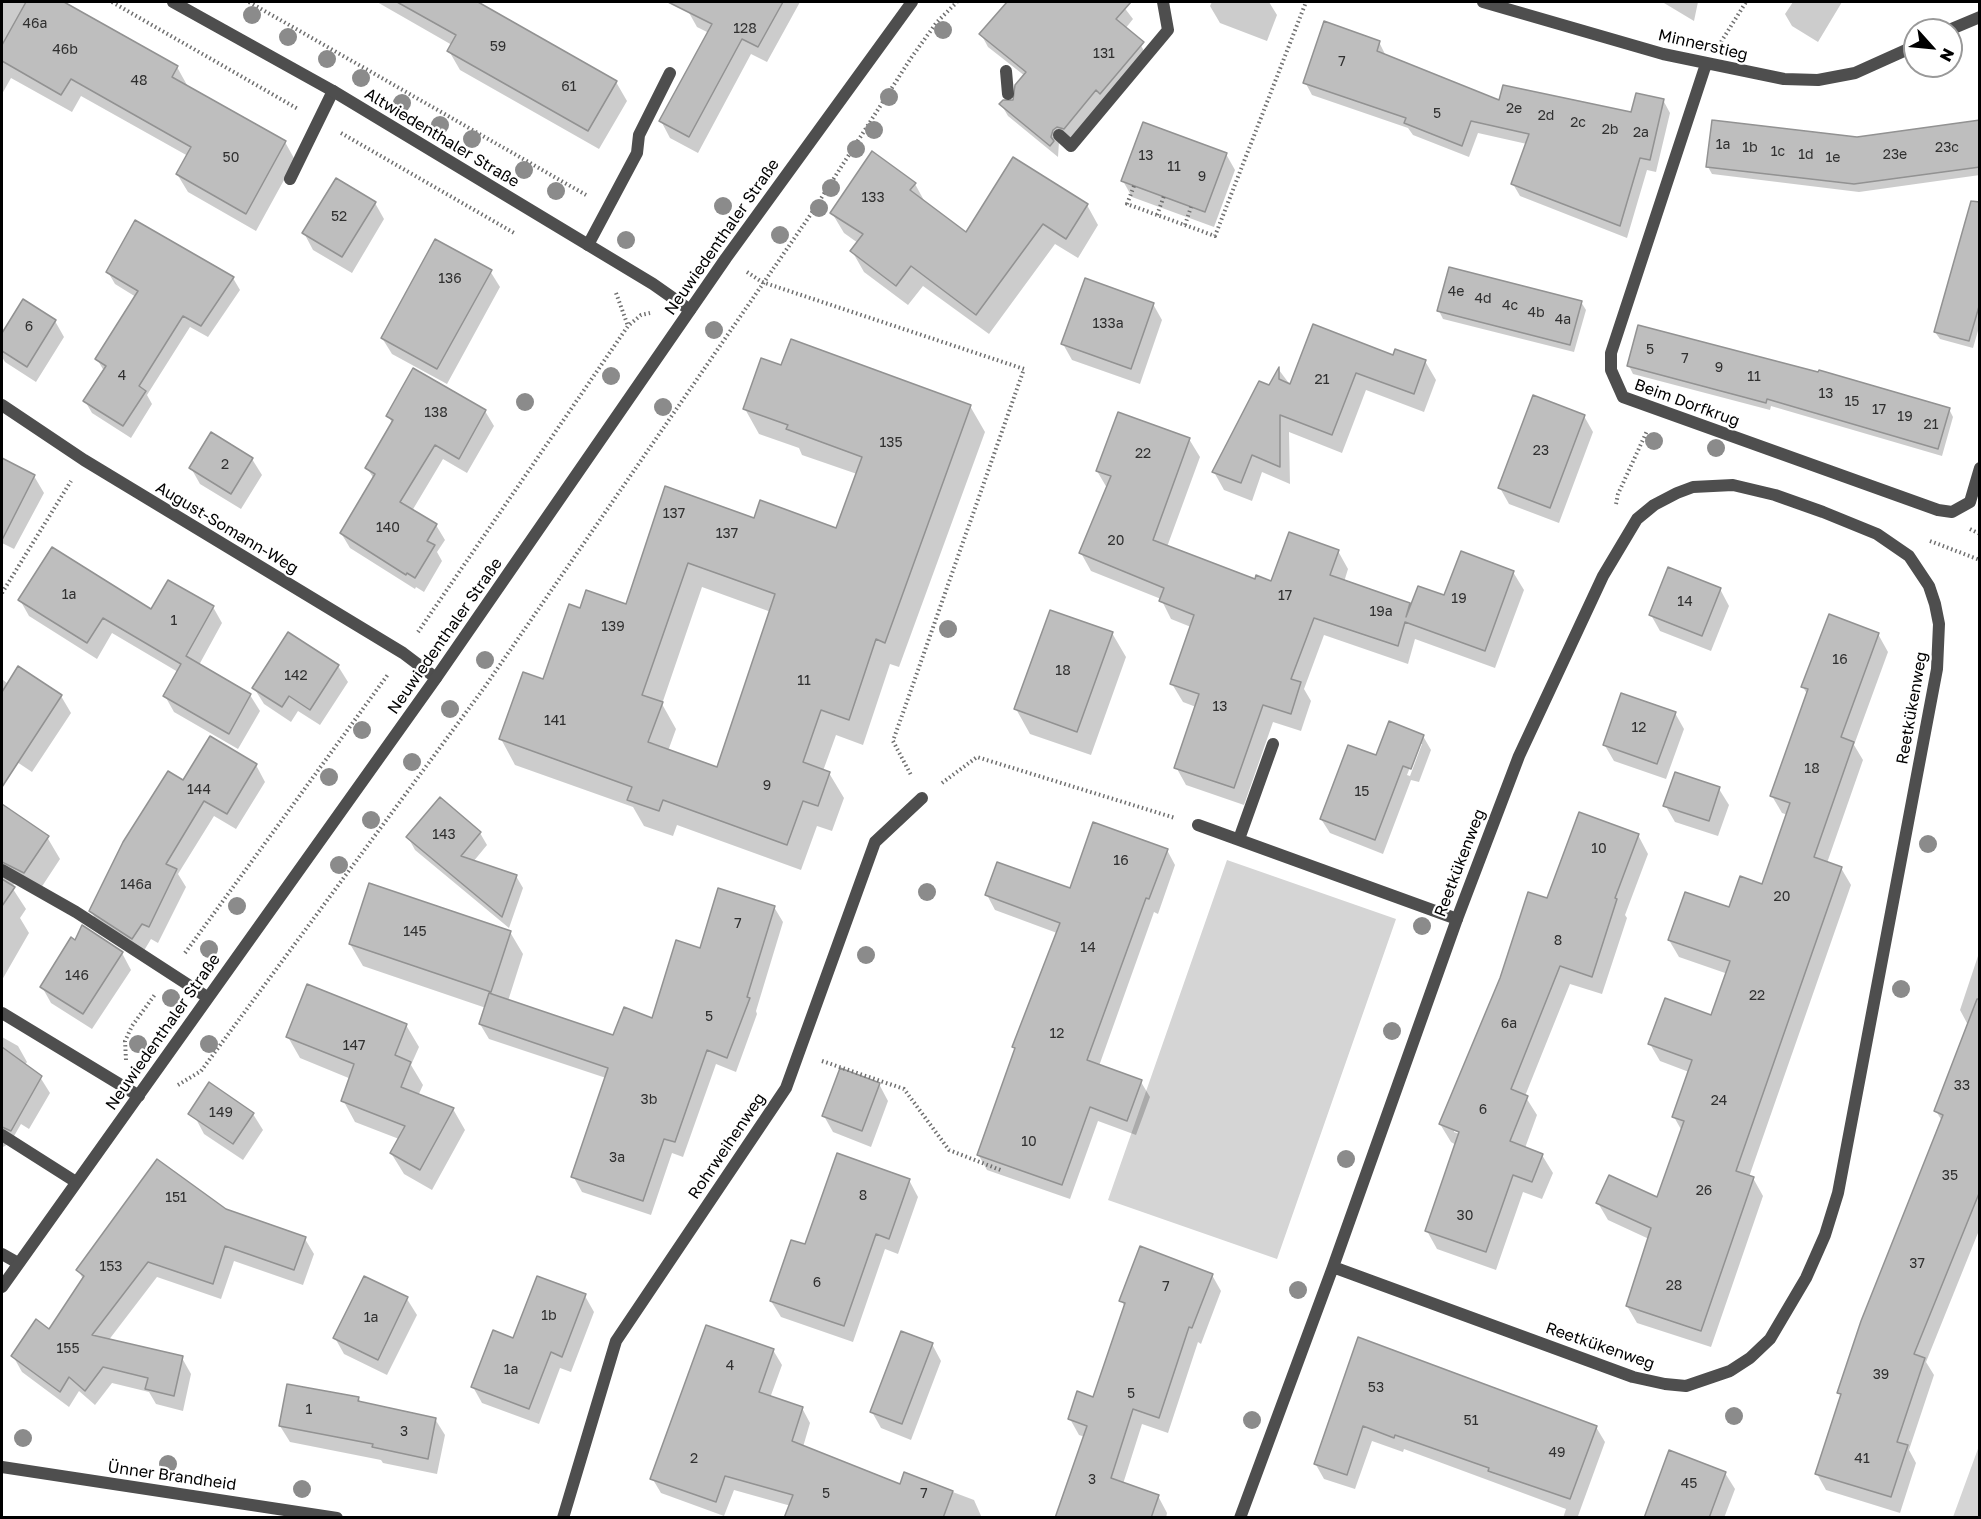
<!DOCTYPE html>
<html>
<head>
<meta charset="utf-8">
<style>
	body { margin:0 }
	#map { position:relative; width:1981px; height:1519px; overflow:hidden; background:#fff; font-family:"Golos Text",sans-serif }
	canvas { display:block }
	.frame { position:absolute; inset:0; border:3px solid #000; pointer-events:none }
	.north { position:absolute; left:1903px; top:18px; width:60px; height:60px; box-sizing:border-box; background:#fff; border:2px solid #999; border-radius:50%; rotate:117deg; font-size:16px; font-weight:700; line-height:24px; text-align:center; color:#000 }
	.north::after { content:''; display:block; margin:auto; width:21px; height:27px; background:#000; clip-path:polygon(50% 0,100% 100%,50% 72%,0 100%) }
</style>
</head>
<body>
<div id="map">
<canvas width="1981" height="1519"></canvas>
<div class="frame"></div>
<div class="north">N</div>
</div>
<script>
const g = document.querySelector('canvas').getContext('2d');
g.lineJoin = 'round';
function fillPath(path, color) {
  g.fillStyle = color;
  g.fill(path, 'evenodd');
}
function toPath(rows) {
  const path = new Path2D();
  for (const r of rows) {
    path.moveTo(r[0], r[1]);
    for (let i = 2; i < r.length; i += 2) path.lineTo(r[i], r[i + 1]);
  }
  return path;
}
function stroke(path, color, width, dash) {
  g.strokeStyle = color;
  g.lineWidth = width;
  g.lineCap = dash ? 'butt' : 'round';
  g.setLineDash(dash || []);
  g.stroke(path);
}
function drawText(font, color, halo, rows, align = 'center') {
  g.font = font + ' "Golos Text",sans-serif';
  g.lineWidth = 4.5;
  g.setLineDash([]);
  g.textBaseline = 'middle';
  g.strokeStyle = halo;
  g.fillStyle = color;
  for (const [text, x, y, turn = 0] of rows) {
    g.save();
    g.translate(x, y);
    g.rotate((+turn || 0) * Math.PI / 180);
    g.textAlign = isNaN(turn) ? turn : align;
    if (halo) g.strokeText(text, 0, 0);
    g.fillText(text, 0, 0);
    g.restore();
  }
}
fillPath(toPath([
	[1227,860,1396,919,1277,1259,1108,1200],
	[1979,1445,1979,1517,1953,1517,1979,1446]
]), '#d5d5d5');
fillPath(toPath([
	[2,2,62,2,177,67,187,85,186,87,285,142,295,160,256,231,188,192,177,174,188,156,81,96,72,112,11,78,2,94],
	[377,2,475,2,616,82,627,101,599,149,460,70,449,51,452,45],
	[693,2,800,2,767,62,751,54,698,153,670,138,661,121,709,33,697,27,688,11],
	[1009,2,1120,2,1133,19,1125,29,1137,38,1144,51,1071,140,1059,142,1058,157,1008,116,1001,104,1014,102,1025,76,988,47,981,34],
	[1212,2,1269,2,1277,15,1267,41,1220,23,1210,6],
	[1663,2,1698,2,1694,21,1664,3],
	[1793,2,1842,2,1818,42,1792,26,1785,14],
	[1379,42,1386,56,1500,102,1633,114,1663,100,1670,113,1656,172,1647,170,1627,238,1520,196,1513,184,1527,144,1478,133,1469,157,1413,135,1408,128,1312,95,1305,82],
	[1980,121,1980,175,1859,192,1712,174,1708,167],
	[1226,154,1235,170,1214,227,1132,197,1123,181],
	[915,184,926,204,967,234,1087,205,1098,225,1078,258,1055,244,989,334,923,286,908,305,864,272,852,251,858,243,844,233,832,213],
	[375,203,384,219,352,273,313,250,304,233],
	[1980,241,1980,324,1973,348,1940,339,1935,332],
	[490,271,500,287,447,384,392,354,382,338],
	[108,272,233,278,240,290,208,337,190,327,147,395,152,404,131,438,92,413,85,401,104,371,97,359,136,297,115,284],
	[23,301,55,321,64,337,36,382,5,362,2,357,2,336],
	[1581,302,1586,310,1574,352,1443,319,1439,311],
	[1153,304,1162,320,1140,384,1072,360,1063,344],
	[1394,357,1425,361,1436,380,1424,412,1366,390,1342,453,1289,432,1290,484,1262,472,1252,501,1224,490,1214,472,1279,370,1291,386],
	[1629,366,1949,409,1953,417,1942,456,1771,406,1770,410,1633,374],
	[782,367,970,406,985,432,899,667,890,664,863,745,836,735,823,771,829,773,844,798,832,831,817,826,801,870,677,825,673,836,644,826,633,807,515,765,501,739,544,681,581,610,627,606,666,488,755,520,837,530,857,474,802,455,799,448,759,434,745,409],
	[702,587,771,612,718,769,668,751,676,729,662,704],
	[485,411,494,426,467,473,443,459,412,511,436,525,445,540,437,552,442,561,424,592,416,587,415,589,350,548,341,533,374,479,367,468,393,424,388,416],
	[1584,416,1593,432,1559,523,1509,504,1500,488],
	[1189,439,1200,457,1167,547,1255,581,1272,583,1338,551,1348,569,1344,582,1409,604,1411,608,1513,572,1524,590,1495,668,1415,639,1408,664,1324,635,1304,689,1311,701,1301,731,1273,722,1244,805,1186,785,1176,767,1196,707,1183,702,1172,684,1191,627,1171,619,1161,599,1091,571,1081,553,1107,488,1097,471],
	[2,459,34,476,44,493,14,549,2,543],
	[252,459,262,475,241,509,200,484,191,468],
	[1720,589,1729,606,1711,651,1660,631,1651,615],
	[20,600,151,611,213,607,222,623,199,665,250,695,260,711,238,749,174,712,165,696,178,672,112,633,97,659,29,616],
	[1112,633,1126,657,1091,755,1030,734,1016,709],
	[1878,634,1888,652,1854,745,1863,760,1827,863,1841,868,1851,885,1749,1177,1753,1178,1763,1196,1711,1347,1637,1323,1627,1306,1649,1239,1608,1220,1598,1203,1657,1199,1682,1131,1674,1117,1689,1072,1660,1061,1650,1044,1712,1017,1728,974,1679,957,1669,940,1730,909,1763,886,1788,815,1782,813,1772,796,1807,694,1803,687],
	[338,666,348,682,320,725,298,711,291,722,264,704,254,688],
	[2,679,8,684,61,696,71,713,32,772,2,752],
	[1675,713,1684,729,1666,779,1614,761,1604,744],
	[1423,736,1431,750,1419,782,1411,780,1383,854,1330,833,1321,819,1377,757],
	[1419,744,1422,744,1410,776,1407,775],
	[256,765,265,782,236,829,214,816,178,874,186,887,158,943,151,939,142,954,100,927,91,911,183,782],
	[1719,789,1729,805,1718,836,1675,822,1665,805],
	[2,806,47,837,60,859,37,894,16,883,11,886,26,909,20,918,29,933,2,980],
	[480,833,487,845,473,862,516,876,523,888,509,928,415,850,408,837],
	[1638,835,1648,854,1625,915,1627,918,1602,994,1570,984,1525,1096,1537,1115,1525,1148,1542,1155,1553,1173,1542,1199,1523,1192,1496,1270,1437,1249,1427,1231,1456,1145,1451,1142,1440,1124,1548,900],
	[1454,1129,1466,1133,1465,1136,1454,1132],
	[1167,850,1175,865,1158,914,1154,912,1099,1066,1141,1082,1150,1097,1136,1135,1098,1121,1070,1199,987,1170,978,1154,1016,1051,1014,1047,1057,933,995,910,987,895,1070,890],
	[774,907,783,922,756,1011,757,1014,736,1072,716,1064,683,1157,672,1153,651,1215,582,1192,573,1176,606,1078,489,1039,480,1024,486,1008,363,966,350,944,510,932,523,954,508,1001,614,1037,653,1020,701,950],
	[122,953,131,970,92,1029,51,1003,42,987],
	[1978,956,1980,1228,1926,1362,1934,1375,1909,1450,1916,1463,1900,1513,1826,1490,1817,1474,1842,1397,1839,1393,1942,1121,1936,1111,1968,1025,1960,1010],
	[406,1025,419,1047,411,1065,423,1085,418,1096,453,1109,465,1130,432,1190,404,1174,391,1153,399,1139,355,1122,343,1100,351,1079,300,1058,288,1037],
	[2,1037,18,1046,27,1062,24,1066,40,1077,50,1093,29,1129,21,1124,10,1143,3,1147,2,1159],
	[879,1084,888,1101,871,1147,833,1132,824,1116],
	[253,1114,263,1130,243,1160,204,1134,195,1117],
	[909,1180,918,1197,898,1254,885,1249,853,1342,781,1317,771,1301,806,1246],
	[225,1210,305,1239,314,1254,303,1285,234,1261,221,1299,157,1277,108,1341,182,1358,191,1374,183,1411,156,1404,149,1392,112,1383,95,1405,79,1391,69,1407,22,1372,13,1356,49,1331,83,1279,78,1270],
	[1212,1275,1221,1291,1201,1344,1198,1342,1168,1433,1142,1424,1123,1484,1158,1496,1167,1513,1166,1518,1057,1518,1085,1437,1079,1435,1070,1419,1094,1398,1125,1307,1121,1300],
	[585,1296,594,1312,571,1372,560,1368,539,1424,482,1403,473,1387,514,1340],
	[407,1299,417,1315,387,1375,344,1354,335,1338],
	[1359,1339,1596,1427,1605,1442,1578,1516,1582,1518,1563,1518,1566,1509,1404,1449,1403,1452,1372,1441,1355,1489,1324,1479,1315,1463],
	[932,1344,941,1361,911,1440,881,1428,872,1412],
	[773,1350,782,1365,770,1398,802,1408,810,1423,803,1447,901,1486,905,1474,974,1500,982,1518,787,1518,791,1506,734,1490,724,1516,661,1493,652,1478],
	[359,1399,361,1403,435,1419,445,1435,437,1474,383,1463,381,1460,290,1442,280,1426],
	[1725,1473,1735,1489,1724,1518,1646,1518]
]), '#0003');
const building = toPath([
	[26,2,64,2,178,66,172,77,286,141,246,214,176,174,191,147,71,79,61,95,2,61,2,45,26,2],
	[397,2,478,2,617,81,588,131,447,51,456,35,397,2],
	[668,2,783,2,758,47,742,39,689,137,659,121,712,24,668,2],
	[1007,2,1131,2,1116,19,1144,42,1100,94,1096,90,1064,129,1057,127,1053,130,1051,137,1054,141,1050,146,999,104,1003,100,1013,100,1015,85,1026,72,979,34,1007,2],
	[1324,21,1380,41,1377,51,1499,100,1503,85,1631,112,1636,93,1664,99,1650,160,1640,158,1620,226,1511,184,1529,134,1471,121,1462,146,1404,123,1406,118,1303,83,1324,21],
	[1712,120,1857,137,1980,120,1980,167,1854,184,1706,167,1712,120],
	[1143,122,1227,153,1205,212,1121,181,1143,122],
	[872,151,916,183,910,190,966,232,1013,157,1088,204,1066,239,1043,224,976,315,911,266,896,286,850,251,863,234,830,213,872,151],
	[336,178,376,202,342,257,302,233,336,178],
	[1971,201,1980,202,1980,303,1969,341,1934,332,1971,201],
	[135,220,234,277,201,326,183,316,139,386,146,391,123,426,83,401,106,366,95,359,138,291,106,272,135,220],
	[435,239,492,270,437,369,381,338,435,239],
	[1449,267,1582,301,1570,345,1437,311,1449,267],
	[1085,278,1154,303,1131,369,1061,344,1085,278],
	[23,299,56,320,27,367,2,351,2,333,23,299],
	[1313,324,1393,355,1395,349,1426,360,1414,394,1356,373,1332,435,1280,415,1280,467,1252,455,1241,483,1212,472,1259,381,1269,385,1279,367,1279,379,1290,384,1313,324],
	[1638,325,1818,372,1819,370,1950,408,1938,449,1767,399,1766,403,1627,366,1638,325],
	[791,339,971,405,885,643,876,639,849,720,821,710,803,762,830,772,818,806,803,801,787,845,663,800,659,811,627,800,632,787,499,739,523,672,543,679,569,604,580,608,586,590,626,604,665,486,754,518,760,500,836,528,862,457,786,429,788,425,743,409,761,358,781,365,791,339],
	[688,563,775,594,717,767,648,742,663,702,642,695,688,563],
	[413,368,486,410,459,459,435,445,400,502,437,524,427,541,435,545,415,578,407,573,406,575,340,533,375,474,365,468,393,420,386,416,413,368],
	[1533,395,1585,415,1550,508,1498,488,1533,395],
	[1118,412,1190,438,1153,540,1255,579,1256,575,1271,581,1289,532,1339,550,1330,575,1410,603,1406,617,1418,586,1444,595,1461,551,1514,571,1485,651,1405,622,1398,646,1314,618,1291,679,1301,682,1291,714,1263,705,1234,788,1174,768,1199,694,1170,684,1194,615,1159,601,1164,588,1079,553,1111,476,1096,471,1118,412],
	[211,432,253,458,231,494,189,468,211,432],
	[2,458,35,475,2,540,2,458],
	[52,547,151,609,168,580,214,606,186,656,251,694,229,734,163,696,181,664,103,618,87,643,18,600,52,547],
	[1668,567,1721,588,1702,636,1649,615,1668,567],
	[1050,610,1113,632,1077,732,1014,709,1050,610],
	[1829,614,1879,633,1841,737,1854,742,1814,857,1842,867,1736,1171,1754,1177,1701,1331,1626,1306,1651,1228,1596,1203,1609,1175,1657,1197,1684,1121,1672,1117,1692,1060,1648,1044,1665,998,1711,1015,1730,961,1668,940,1685,892,1729,907,1740,876,1762,884,1790,803,1770,796,1808,689,1801,687,1829,614],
	[288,632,339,665,310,710,289,696,282,707,252,688,288,632],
	[18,666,62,695,2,787,2,692,18,666],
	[1621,693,1676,712,1657,764,1603,745,1621,693],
	[1389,721,1424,735,1411,769,1403,766,1375,840,1320,819,1348,745,1376,755,1389,721],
	[210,736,257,764,227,814,204,801,166,864,177,869,149,927,142,924,132,939,89,911,123,842,168,771,183,780,210,736],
	[1675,772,1720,787,1709,821,1663,806,1675,772],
	[440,797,481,832,461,856,517,875,502,917,406,837,440,797],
	[2,804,49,836,24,873,2,862,2,804],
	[1579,812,1639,834,1615,898,1617,899,1592,977,1560,966,1511,1089,1528,1096,1510,1141,1543,1154,1532,1182,1513,1175,1486,1252,1425,1231,1459,1132,1439,1124,1500,978,1528,892,1547,898,1579,812],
	[1093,822,1168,849,1149,899,1146,898,1087,1060,1142,1080,1127,1121,1090,1107,1062,1185,977,1155,1015,1048,1012,1047,1060,923,985,895,997,862,1070,888,1093,822],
	[2,879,15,887,2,906,2,879],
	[369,883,511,931,491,992,349,944,369,883],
	[718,888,775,906,747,997,750,998,727,1058,707,1050,675,1142,664,1139,643,1201,571,1177,608,1068,479,1024,489,993,613,1035,624,1007,652,1018,676,940,700,948,718,888],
	[82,925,123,952,83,1014,40,987,71,937,75,940,82,925],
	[307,984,407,1024,395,1055,411,1062,401,1087,454,1108,420,1170,390,1153,405,1126,341,1101,354,1064,286,1037,307,984],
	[1977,999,1980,999,1980,1191,1914,1354,1925,1358,1897,1442,1908,1445,1891,1497,1815,1474,1841,1394,1837,1393,1861,1321,1943,1115,1934,1111,1977,999],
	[2,1047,42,1076,11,1131,2,1127,2,1047],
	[840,1068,880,1083,862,1131,822,1116,840,1068],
	[209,1082,254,1113,233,1144,188,1114,209,1082],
	[837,1153,910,1179,889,1239,876,1234,844,1326,770,1301,791,1240,805,1244,837,1153],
	[157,1159,226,1209,306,1237,294,1270,225,1246,213,1284,148,1262,92,1335,183,1356,174,1396,145,1389,148,1378,103,1367,85,1391,69,1377,60,1392,11,1356,36,1319,49,1329,84,1276,76,1270,157,1159],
	[1140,1246,1213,1274,1192,1328,1189,1327,1159,1418,1133,1409,1111,1478,1159,1495,1151,1518,1055,1518,1087,1426,1068,1419,1077,1391,1093,1397,1125,1303,1119,1301,1140,1246],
	[364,1276,408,1297,378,1360,333,1338,364,1276],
	[537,1276,586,1294,562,1357,551,1352,529,1409,471,1387,493,1330,513,1338,537,1276],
	[706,1325,774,1349,759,1392,803,1407,792,1441,900,1484,904,1472,953,1491,943,1518,784,1518,793,1495,725,1476,716,1502,650,1479,706,1325],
	[901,1331,933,1343,902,1424,870,1412,901,1331],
	[1358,1337,1597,1426,1570,1499,1488,1471,1489,1468,1395,1435,1394,1438,1363,1426,1347,1475,1314,1464,1358,1337],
	[287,1384,359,1397,358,1401,436,1418,428,1459,372,1447,373,1444,279,1426,287,1384],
	[1669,1450,1726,1472,1709,1518,1644,1518,1669,1450]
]);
fillPath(building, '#bebebe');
stroke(building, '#929292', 1.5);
stroke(toPath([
	[112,2,298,109],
	[249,2,586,195],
	[1721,42,1746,2],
	[341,133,514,233],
	[1134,186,1127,204,1215,236,1306,2],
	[1157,215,1164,196],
	[1185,225,1191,207],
	[747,272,762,282,1024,369,893,741,911,775],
	[616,293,628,326],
	[1616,504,1618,494,1647,431],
	[1970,529,1980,534],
	[1930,541,1980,560],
	[2,593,71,481],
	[418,632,628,326,641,315,650,313],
	[942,783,977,757,1175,818],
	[185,953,389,673],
	[126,1060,125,1041,132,1026,156,993],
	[822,1061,904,1089,949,1150,1003,1171],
	[178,1085,201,1071,484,688,811,214,911,58,937,22,957,2]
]), '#707070', 4, [1.5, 3]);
stroke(toPath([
	[1006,71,1008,94],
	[1059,135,1071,146,1168,30,1163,2],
	[290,179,333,91],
	[588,245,637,153,639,135,670,73],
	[1198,825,1457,919],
	[1239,839,1273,744],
	[2,870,76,912,207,997],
	[2,1013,139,1096],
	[2,1135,76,1182],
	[2,1254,18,1263]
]), '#4e4e4e', 12);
stroke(toPath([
	[173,2,333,91,653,284,690,310],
	[1483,2,1663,54,1784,79,1818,80,1855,73,1915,46],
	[1949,30,1980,17],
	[1706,64,1611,353,1611,370,1623,397,1938,510,1952,512,1970,502,1980,468],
	[2,405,84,460,403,653,436,678],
	[2,1467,337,1518],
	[563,1518,616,1341,786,1088,875,842,922,798],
	[1240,1518,1333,1267,1457,919,1519,756,1603,576,1637,519,1654,505,1677,493,1693,487,1733,485,1775,495,1823,512,1877,534,1909,556,1929,586,1935,604,1939,624,1937,669,1838,1193,1825,1235,1806,1278,1770,1339,1750,1358,1730,1371,1686,1386,1665,1384,1633,1377,1333,1267]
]), '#4e4e4e', 12);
stroke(toPath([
	[2,1287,436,678,726,258,912,2]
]), '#4e4e4e', 12);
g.fillStyle = '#8b8b8b';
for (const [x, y] of [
	[252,15],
	[943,30],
	[288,37],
	[327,59],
	[361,78],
	[889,97],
	[402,103],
	[440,125],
	[874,130],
	[472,139],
	[856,149],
	[524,170],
	[831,188],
	[556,191],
	[723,206],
	[819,208],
	[780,235],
	[626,240],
	[714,330],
	[611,376],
	[525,402],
	[663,407],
	[1654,441],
	[1716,448],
	[948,629],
	[485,660],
	[450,709],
	[362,730],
	[412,762],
	[329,777],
	[371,820],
	[1928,844],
	[339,865],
	[927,892],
	[237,906],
	[1422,926],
	[209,949],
	[866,955],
	[1901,989],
	[171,998],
	[1392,1031],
	[138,1044],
	[209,1044],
	[1346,1159],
	[1298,1290],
	[1734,1416],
	[1252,1420],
	[23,1438],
	[168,1464],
	[302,1489]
]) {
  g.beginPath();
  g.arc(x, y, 9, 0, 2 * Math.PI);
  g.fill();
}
drawText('14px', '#303030', null, [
	["46a",35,24],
	["128",745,29],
	["59",498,47],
	["46b",65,50],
	["131",1104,54],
	["7",1342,62],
	["48",139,81],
	["61",569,87],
	["2e",1514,109],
	["5",1437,114],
	["2d",1546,116],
	["2c",1578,123],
	["2b",1610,130],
	["2a",1641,133],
	["1a",1723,145],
	["1b",1750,148],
	["23c",1947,148],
	["1c",1778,152],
	["1d",1806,155],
	["23e",1895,155],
	["13",1146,156],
	["50",231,158],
	["1e",1833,158],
	["11",1174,167],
	["9",1202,177],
	["133",873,198],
	["52",339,217],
	["136",450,279],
	["4e",1456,292],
	["4d",1483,299],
	["4c",1510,306],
	["4b",1536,313],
	["4a",1563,320],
	["133a",1108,324],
	["6",29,327],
	["5",1650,350],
	["7",1685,359],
	["9",1719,368],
	["4",122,376],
	["11",1754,377],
	["21",1322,380],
	["13",1826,394],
	["15",1852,402],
	["17",1879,410],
	["138",436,413],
	["19",1905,417],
	["21",1931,425],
	["135",891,443],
	["23",1541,451],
	["22",1143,454],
	["2",225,465],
	["137",674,514],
	["140",388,528],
	["137",727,534],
	["20",1116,541],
	["1a",69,595],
	["17",1285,596],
	["19",1459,599],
	["14",1685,602],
	["19a",1381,612],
	["1",174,621],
	["139",613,627],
	["16",1840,660],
	["18",1063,671],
	["142",296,676],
	["11",804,681],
	["13",1220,707],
	["141",555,721],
	["12",1639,728],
	["18",1812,769],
	["9",767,786],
	["144",199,790],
	["15",1362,792],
	["143",444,835],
	["10",1599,849],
	["16",1121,861],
	["146a",136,885],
	["20",1782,897],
	["7",738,924],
	["145",415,932],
	["8",1558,941],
	["14",1088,948],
	["146",77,976],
	["22",1757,996],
	["5",709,1017],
	["6a",1509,1024],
	["12",1057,1034],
	["147",354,1046],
	["33",1962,1086],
	["3b",649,1100],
	["24",1719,1101],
	["6",1483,1110],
	["149",221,1113],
	["10",1029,1142],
	["3a",617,1158],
	["35",1950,1176],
	["26",1704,1191],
	["8",863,1196],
	["151",176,1198],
	["30",1465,1216],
	["37",1917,1264],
	["153",111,1267],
	["6",817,1283],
	["28",1674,1286],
	["7",1166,1287],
	["1b",549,1316],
	["1a",371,1318],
	["155",68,1349],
	["4",730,1366],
	["1a",511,1370],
	["39",1881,1375],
	["53",1376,1388],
	["5",1131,1394],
	["1",309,1410],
	["51",1471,1421],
	["3",404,1432],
	["49",1557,1453],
	["2",694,1459],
	["41",1862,1459],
	["3",1092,1480],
	["45",1689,1484],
	["5",826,1494],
	["7",924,1494]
]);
drawText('16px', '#000', '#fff', [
	["Minnerstieg",1703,45,13],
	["Altwiedenthaler Straße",442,138,31],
	["Neuwiedenthaler Straße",722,237,-55],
	["Beim Dorfkrug",1687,403,20],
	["August-Somann-Weg",227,528,31],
	["Neuwiedenthaler Straße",445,636,-55],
	["Reetkükenweg",1912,708,-80],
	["Reetkükenweg",1460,863,-69],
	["Neuwiedenthaler Straße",163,1032,-55],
	["Rohrweihenweg",727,1146,-56],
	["Reetkükenweg",1600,1346,19],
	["Ünner Brandheid",172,1476,8]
]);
</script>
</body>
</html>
